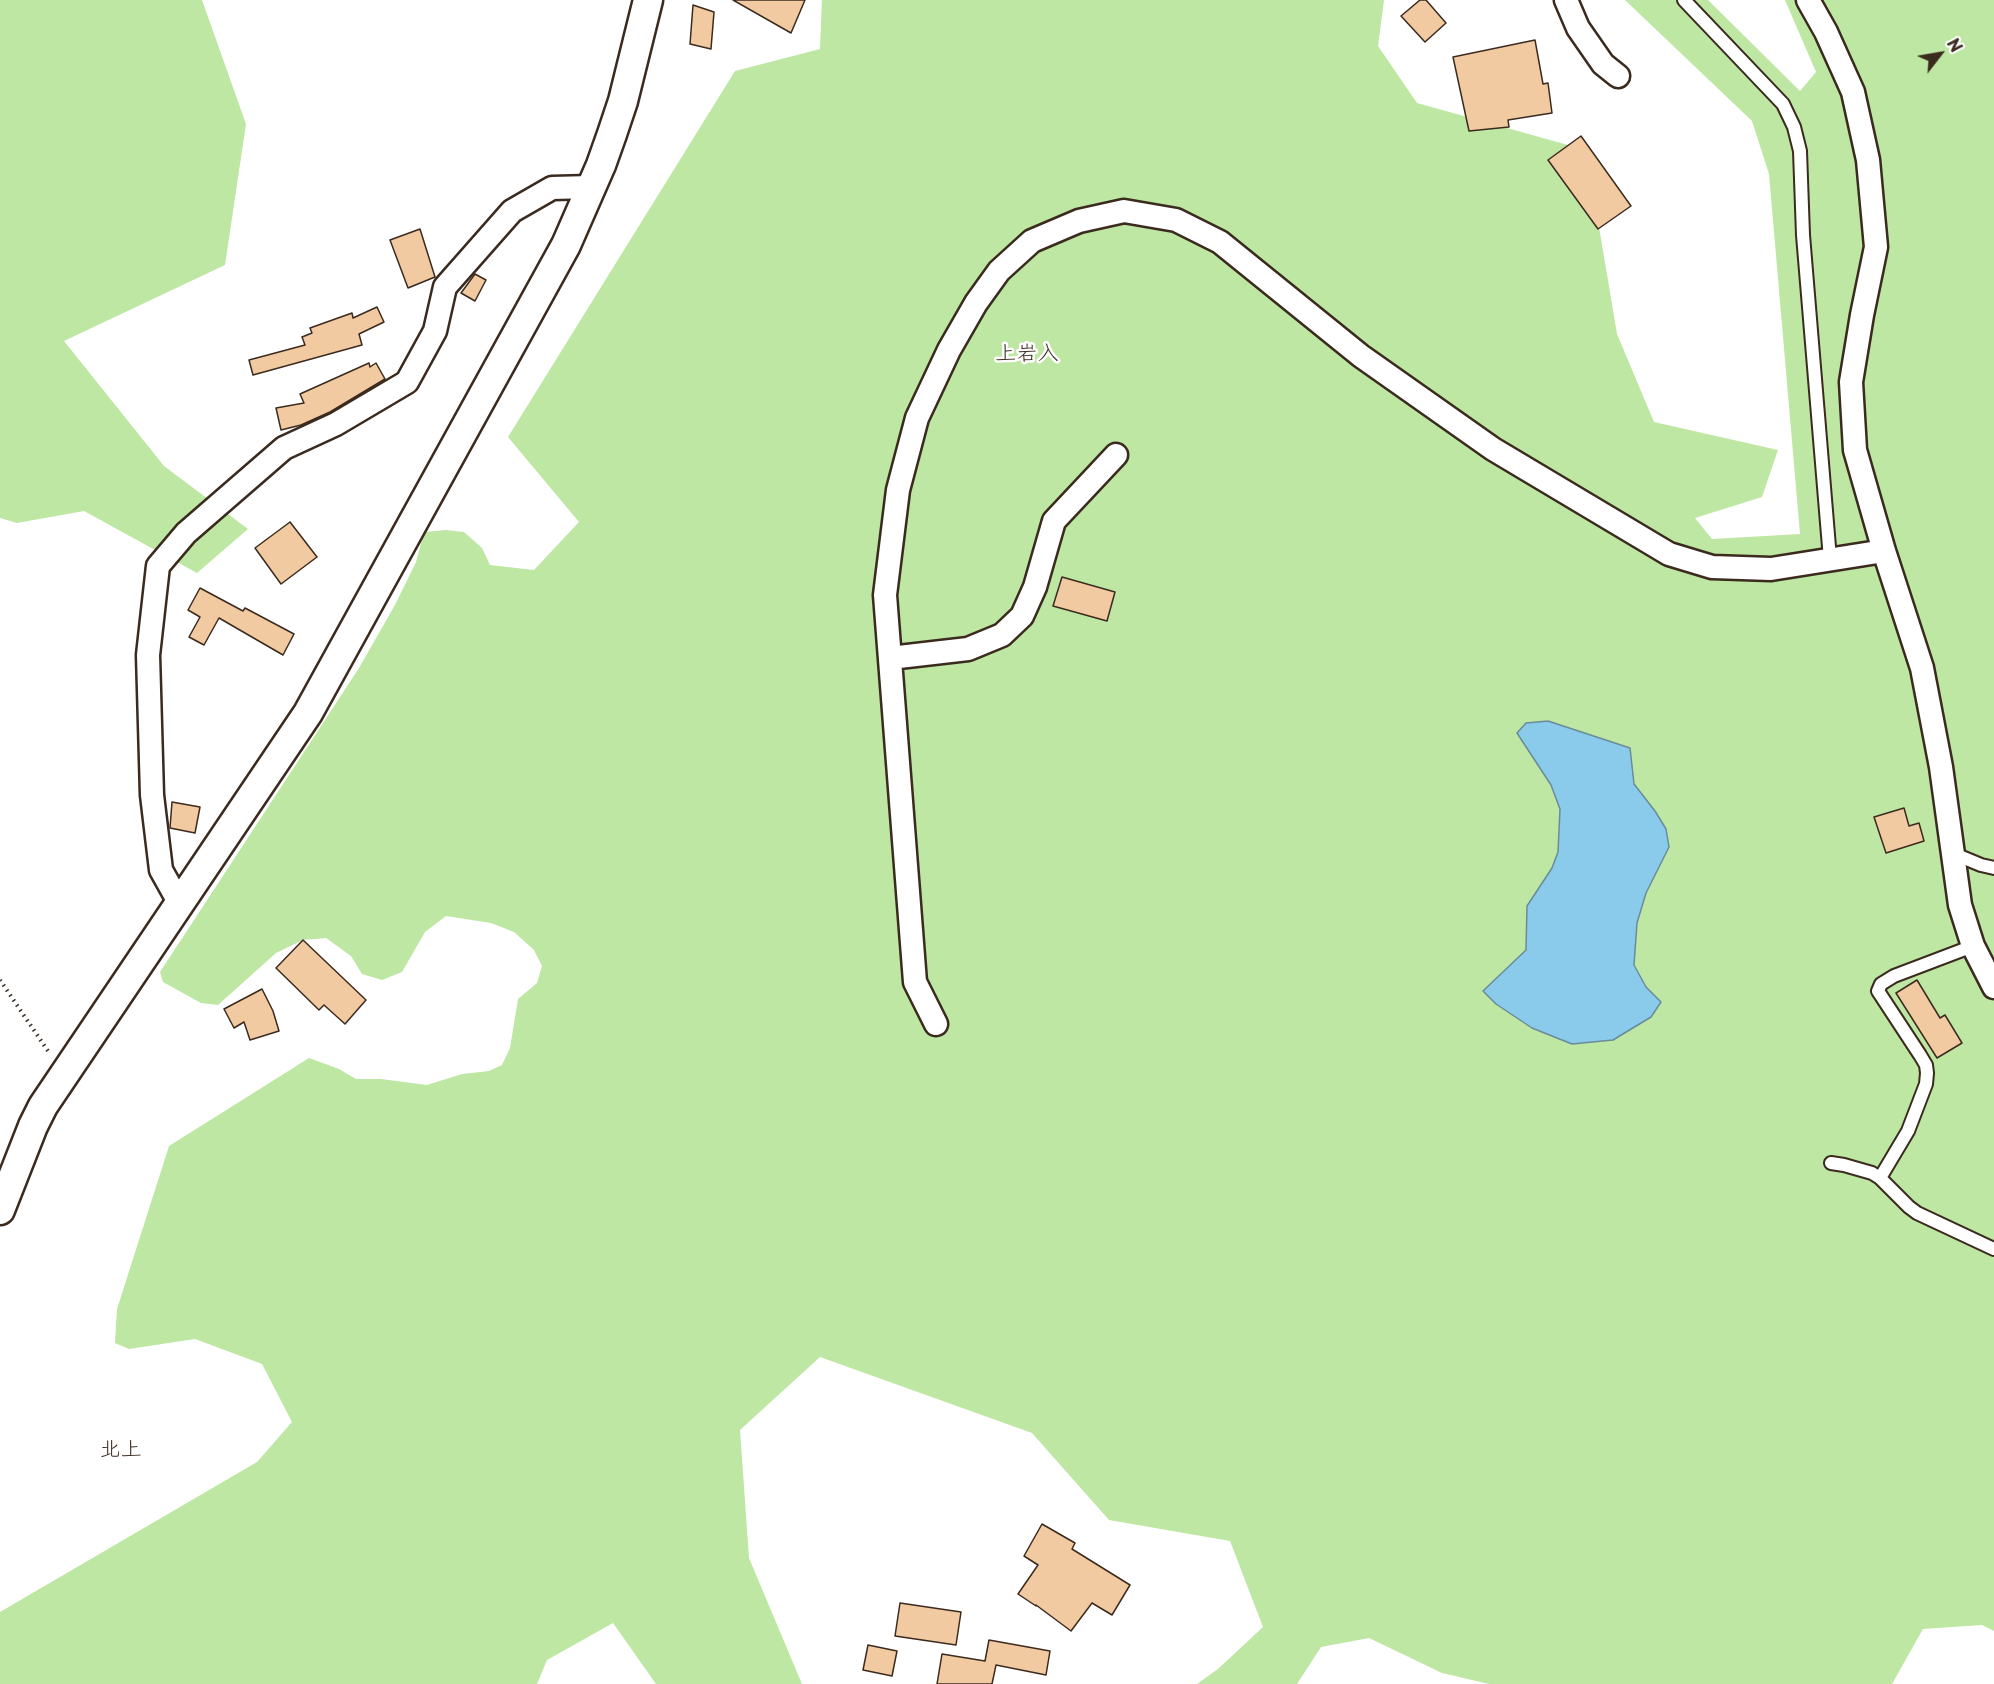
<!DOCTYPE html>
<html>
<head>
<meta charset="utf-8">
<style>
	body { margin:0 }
	#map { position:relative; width:1994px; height:1684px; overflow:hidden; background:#fff; font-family:"Playpen Sans",sans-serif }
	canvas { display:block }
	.north { position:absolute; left:1910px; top:24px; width:60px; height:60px; -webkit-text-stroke:4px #fff; paint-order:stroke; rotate:59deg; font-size:16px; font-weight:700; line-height:24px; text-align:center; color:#3b2a1e }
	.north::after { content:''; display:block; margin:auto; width:21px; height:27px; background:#3b2a1e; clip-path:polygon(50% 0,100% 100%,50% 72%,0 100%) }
</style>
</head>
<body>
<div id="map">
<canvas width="1994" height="1684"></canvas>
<div class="north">N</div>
</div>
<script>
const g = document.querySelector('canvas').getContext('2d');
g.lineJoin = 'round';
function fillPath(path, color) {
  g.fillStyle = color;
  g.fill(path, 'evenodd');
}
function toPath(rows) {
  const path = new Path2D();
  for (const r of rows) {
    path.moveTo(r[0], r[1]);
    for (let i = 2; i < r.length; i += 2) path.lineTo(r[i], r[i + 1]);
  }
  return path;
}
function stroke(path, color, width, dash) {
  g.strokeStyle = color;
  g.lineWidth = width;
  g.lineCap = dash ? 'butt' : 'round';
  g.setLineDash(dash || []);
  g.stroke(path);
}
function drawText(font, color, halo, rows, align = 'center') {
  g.font = font + ' "Playpen Sans","Klee One",sans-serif';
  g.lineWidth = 5;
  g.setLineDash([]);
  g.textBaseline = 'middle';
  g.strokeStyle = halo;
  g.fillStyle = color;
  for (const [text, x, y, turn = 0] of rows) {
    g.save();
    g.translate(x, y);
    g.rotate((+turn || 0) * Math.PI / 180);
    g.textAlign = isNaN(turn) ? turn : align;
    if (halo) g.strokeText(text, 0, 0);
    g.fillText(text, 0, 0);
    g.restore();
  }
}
fillPath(toPath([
	[0,0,202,0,246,124,225,265,64,341,164,466,248,529,197,573,84,511,17,523,0,518],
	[822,0,1384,0,1378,46,1417,103,1586,150,1617,334,1654,422,1778,450,1762,497,1695,518,1712,539,1800,534,1769,174,1752,121,1625,0,1708,0,1800,91,1816,72,1785,0,1994,0,1994,1631,1982,1625,1923,1629,1892,1684,1489,1684,1442,1673,1369,1638,1321,1647,1297,1684,1197,1684,1218,1669,1263,1627,1230,1541,1109,1520,1032,1433,820,1357,740,1430,749,1558,802,1684,656,1684,613,1623,547,1660,537,1684,0,1684,0,1612,257,1462,292,1422,262,1364,195,1339,129,1349,115,1343,117,1309,169,1146,309,1058,339,1069,356,1079,381,1079,427,1085,462,1074,489,1071,502,1065,510,1048,518,999,537,983,542,966,534,950,514,932,491,923,446,916,425,932,402,972,382,980,362,974,351,956,326,938,303,940,276,953,218,1005,201,1003,163,982,160,972,359,668,396,603,416,562,424,532,446,530,464,532,482,548,490,565,534,570,579,522,508,437,735,71,820,49]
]), '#bee7a3');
const water = toPath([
	[1548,721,1630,748,1634,784,1655,811,1666,829,1669,847,1646,893,1637,923,1634,965,1646,987,1661,1002,1651,1017,1613,1040,1572,1044,1532,1028,1496,1004,1483,991,1526,950,1527,906,1552,868,1558,852,1560,809,1551,785,1517,733,1526,723,1548,721]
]);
fillPath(water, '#8acbeb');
stroke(water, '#6a8b99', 1.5);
const building = toPath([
	[733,0,805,0,791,33,733,0],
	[1420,0,1426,0,1446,23,1425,42,1401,16,1420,0],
	[693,5,714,12,711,49,690,44,693,5],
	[1535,40,1543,84,1548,83,1552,113,1508,120,1509,127,1469,131,1453,57,1535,40],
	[1581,136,1631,206,1598,229,1548,160,1581,136],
	[420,229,435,277,408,288,390,240,420,229],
	[475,274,486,280,475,301,461,293,475,274],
	[377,307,384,322,359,334,362,345,253,375,249,360,305,345,302,337,312,333,310,328,352,313,353,318,377,307],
	[369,363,370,367,376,363,385,379,330,412,301,425,281,430,276,408,304,403,300,394,369,363],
	[290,522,317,557,281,584,255,548,290,522],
	[1062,577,1115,592,1107,621,1053,606,1062,577],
	[200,588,243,611,245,608,294,634,283,655,219,618,204,645,189,637,200,617,188,610,200,588],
	[172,802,200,807,195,833,170,828,172,802],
	[1904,808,1909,826,1919,823,1924,841,1886,853,1874,817,1904,808],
	[303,940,366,1000,345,1024,324,1005,319,1010,276,968,303,940],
	[1917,980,1940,1018,1945,1015,1962,1043,1937,1058,1896,993,1917,980],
	[262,989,273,1011,279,1031,250,1040,244,1022,234,1028,224,1009,262,989],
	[1042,1524,1075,1543,1072,1549,1130,1585,1112,1615,1092,1603,1071,1631,1036,1605,1036,1606,1018,1594,1038,1565,1024,1556,1042,1524],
	[900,1603,961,1612,956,1645,895,1636,900,1603],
	[989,1640,1050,1651,1046,1675,996,1665,992,1684,937,1684,942,1654,985,1661,989,1640],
	[868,1645,897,1651,892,1676,863,1670,868,1645]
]);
fillPath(building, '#f1caa1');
stroke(building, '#3b2a1e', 1.5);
const service = toPath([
	[1684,0,1783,104,1794,127,1800,151,1803,235,1830,559],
	[1952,853,1981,865,1994,868],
	[1831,1163,1844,1165,1872,1173,1880,1178,1909,1207,1917,1213,1994,1249],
	[1880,1178,1908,1131,1926,1084,1927,1073,1926,1065,1920,1055,1878,991,1881,984,1894,976,1973,946]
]);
const minor = toPath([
	[1566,0,1578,28,1603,64,1618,76],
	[1808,0,1826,32,1853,92,1868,160,1876,247,1862,315,1851,382,1855,450,1884,551,1922,668,1941,767,1960,905,1973,946,1994,987],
	[890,658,968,649,1002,635,1022,616,1035,587,1054,521,1116,455],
	[180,904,161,870,152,795,148,655,158,566,186,533,284,448,336,424,407,382,435,331,445,287,512,211,552,188,591,187],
	[936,1024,915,982,885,595,898,490,917,418,949,350,976,303,999,271,1032,241,1079,221,1124,211,1176,220,1220,242,1361,356,1493,449,1669,554,1712,567,1771,569,1884,551]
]);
const tertiary = toPath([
	[0,1210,33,1126,43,1106,308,713,566,245,601,165,612,134,623,101,648,0]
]);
stroke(service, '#3b2a1e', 16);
stroke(minor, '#3b2a1e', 27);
stroke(tertiary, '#3b2a1e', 33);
stroke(toPath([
	[0,980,50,1054]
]), '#3b2a1e', 4, [1.5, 4.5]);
stroke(service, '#fff', 12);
stroke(minor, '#fff', 22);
stroke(tertiary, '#fff', 28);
drawText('21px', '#3b2a1e', '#fff', [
	["上岩入",1027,354],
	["北上",121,1450]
]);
</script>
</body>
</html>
